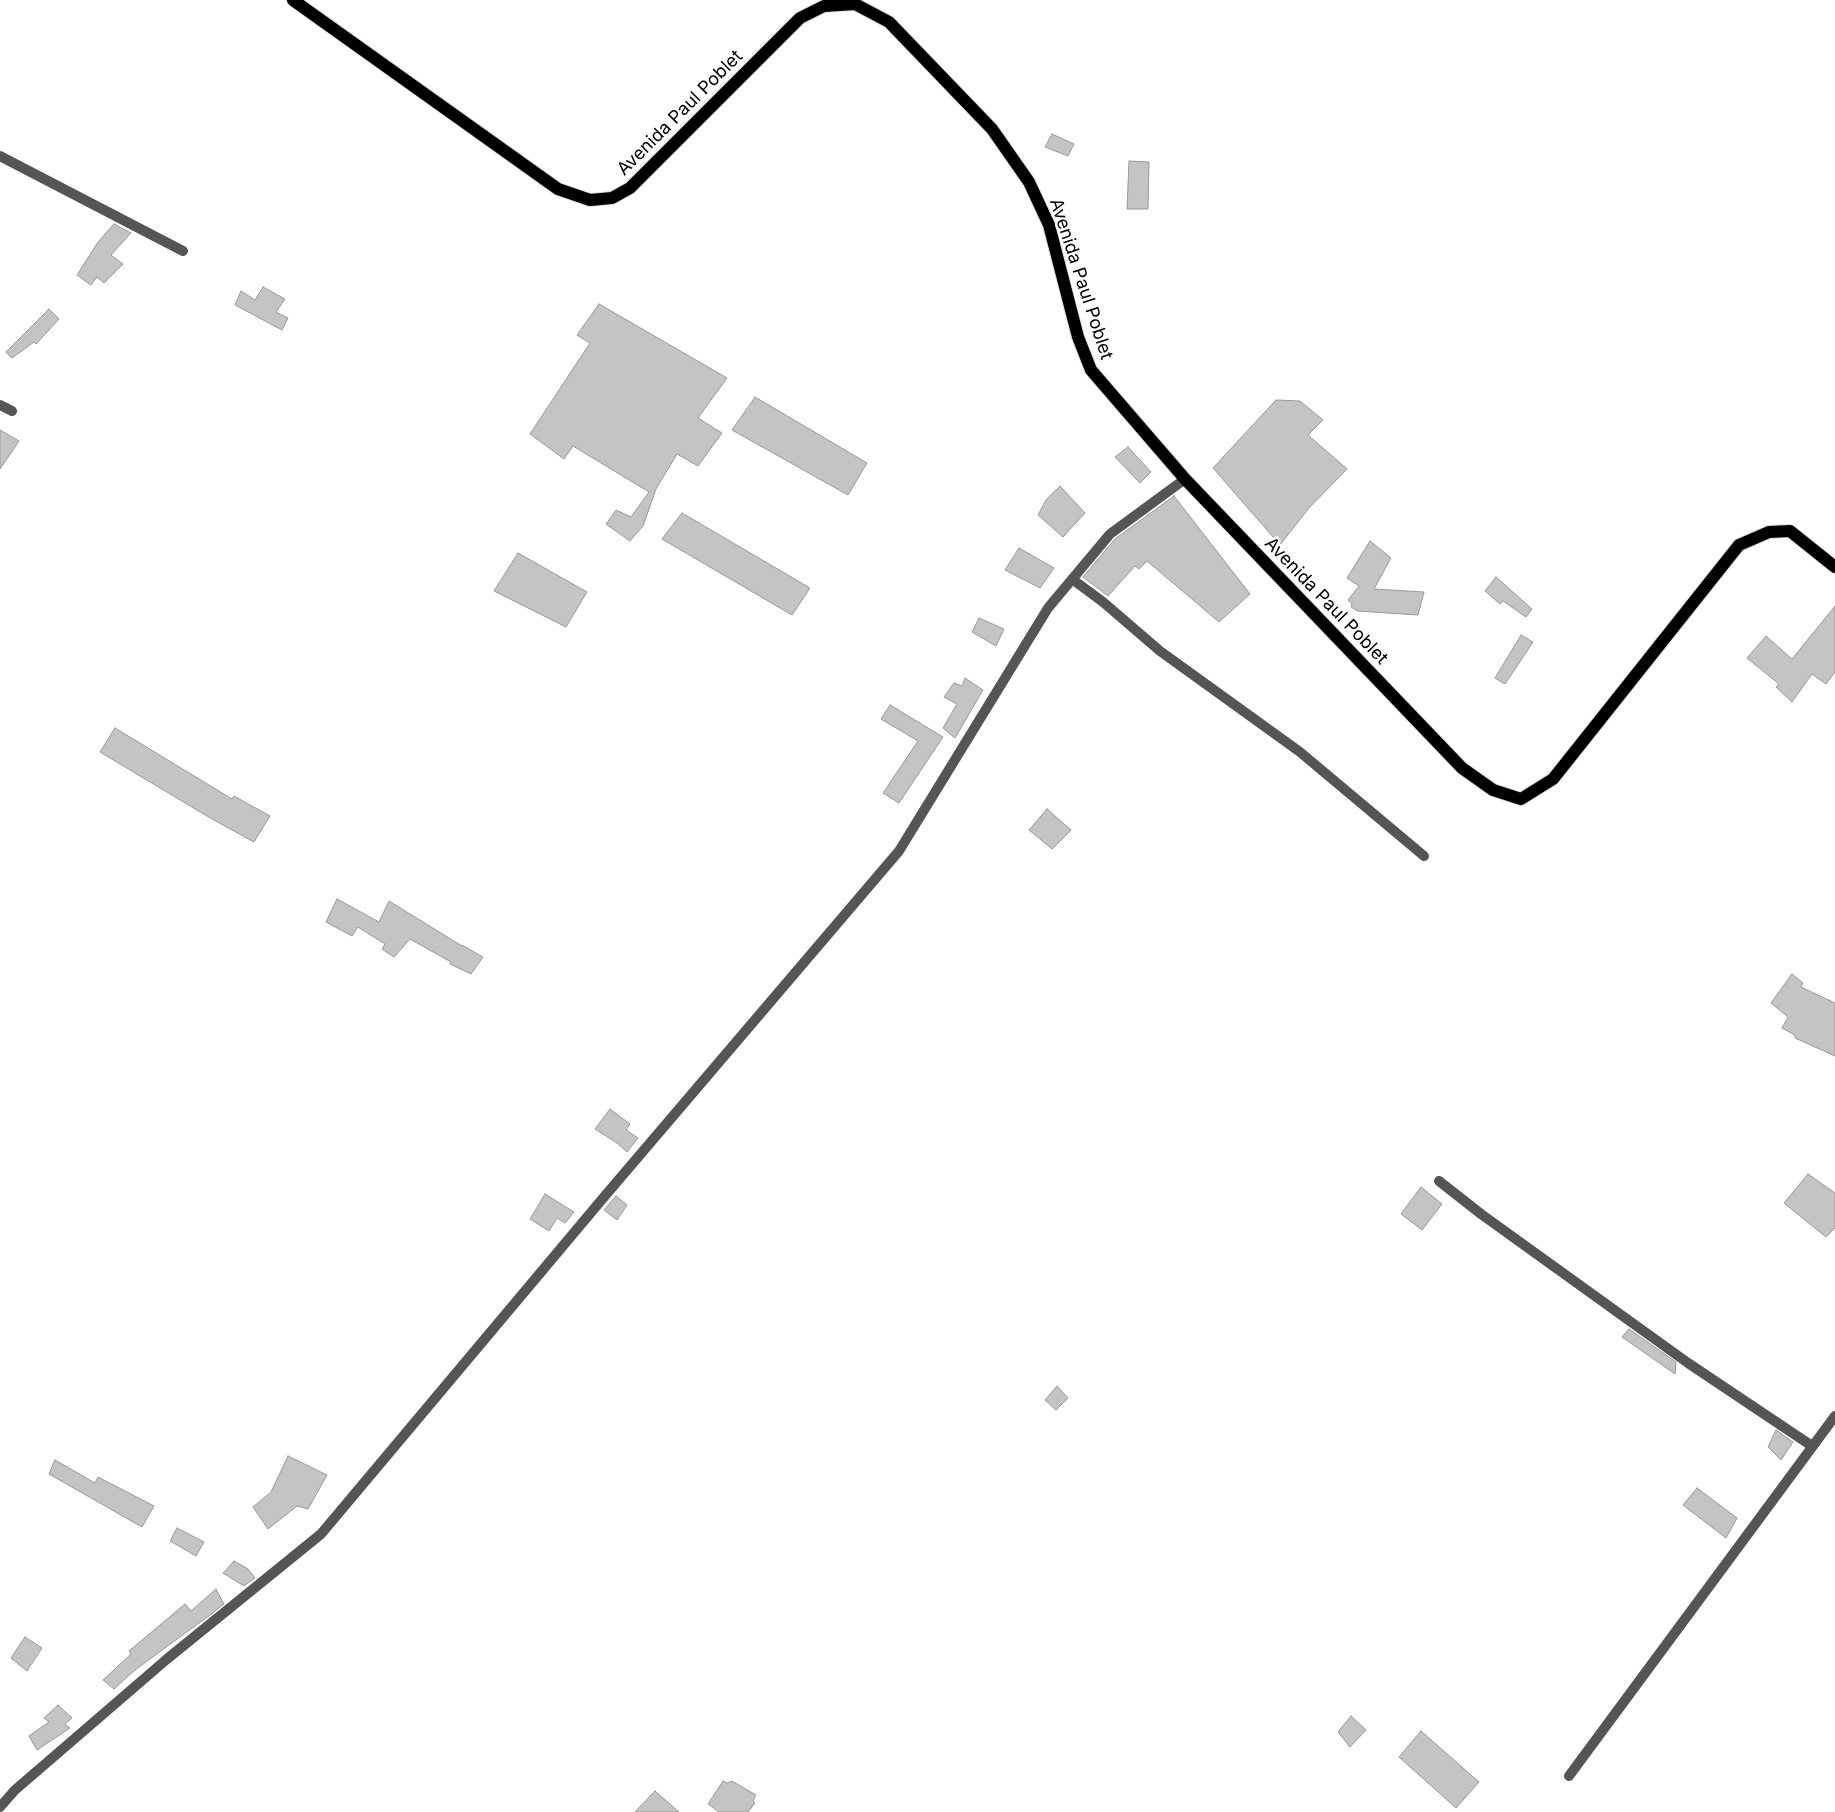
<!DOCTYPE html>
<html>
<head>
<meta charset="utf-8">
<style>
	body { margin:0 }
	canvas { display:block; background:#fff }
</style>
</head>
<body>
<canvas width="1835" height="1812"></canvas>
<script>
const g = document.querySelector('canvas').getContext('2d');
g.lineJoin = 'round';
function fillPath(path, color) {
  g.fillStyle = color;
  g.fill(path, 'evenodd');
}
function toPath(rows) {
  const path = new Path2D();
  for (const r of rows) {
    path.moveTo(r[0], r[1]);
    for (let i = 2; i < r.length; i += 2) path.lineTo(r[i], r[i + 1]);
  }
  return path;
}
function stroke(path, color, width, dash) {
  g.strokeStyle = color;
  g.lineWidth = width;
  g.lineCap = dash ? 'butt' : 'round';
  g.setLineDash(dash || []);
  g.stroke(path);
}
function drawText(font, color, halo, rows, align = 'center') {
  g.font = font + ' Inter,sans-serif';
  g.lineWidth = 5;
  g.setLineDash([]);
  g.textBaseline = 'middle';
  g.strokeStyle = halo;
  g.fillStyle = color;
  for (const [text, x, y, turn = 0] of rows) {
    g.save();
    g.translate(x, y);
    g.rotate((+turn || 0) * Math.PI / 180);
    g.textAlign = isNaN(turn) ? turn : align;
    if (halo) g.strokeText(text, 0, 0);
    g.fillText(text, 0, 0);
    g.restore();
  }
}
const building = toPath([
	[1052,134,1074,144,1068,156,1045,147,1052,134],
	[1129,161,1149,162,1148,209,1127,209,1129,161],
	[114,224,131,233,111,255,123,264,104,283,97,277,91,285,77,275,98,242,114,224],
	[263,287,285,299,276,312,288,318,282,330,235,305,241,291,255,300,263,287],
	[599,304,727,378,698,418,722,433,698,466,677,454,656,489,643,526,630,541,606,524,616,510,631,517,649,492,573,446,564,459,530,434,590,343,577,335,599,304],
	[49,309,59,319,36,344,34,342,12,358,6,352,49,309],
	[755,397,867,463,848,495,732,430,755,397],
	[1276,400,1300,401,1323,420,1308,435,1347,469,1309,508,1280,545,1213,468,1276,400],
	[0,430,19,441,0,469,0,430],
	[1128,447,1151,472,1140,483,1115,457,1128,447],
	[1060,486,1085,513,1063,537,1038,515,1046,500,1060,486],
	[1174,496,1250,594,1219,622,1147,561,1139,569,1135,566,1108,596,1083,577,1115,539,1174,496],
	[682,513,810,588,792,615,662,539,682,513],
	[1370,541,1391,558,1374,589,1424,592,1418,615,1357,611,1351,607,1352,604,1348,600,1359,586,1347,578,1370,541],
	[1019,548,1054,568,1040,588,1005,570,1019,548],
	[518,553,587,592,566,627,494,591,518,553],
	[1496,577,1532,609,1526,617,1503,601,1500,604,1485,591,1496,577],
	[1835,606,1835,672,1826,684,1812,674,1792,702,1776,687,1779,684,1747,658,1766,636,1792,659,1835,606],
	[979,618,1004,629,996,646,972,632,979,618],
	[1521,635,1533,642,1505,684,1495,678,1521,635],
	[965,678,983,690,955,738,943,728,957,704,944,697,954,683,962,686,965,678],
	[890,705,943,737,899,803,883,793,918,741,881,719,890,705],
	[115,728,232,799,234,796,270,816,254,842,212,819,100,752,115,728],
	[1047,809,1071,830,1052,849,1029,830,1047,809],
	[337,899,379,922,389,901,462,946,462,945,483,957,471,974,450,964,451,962,410,939,394,957,382,949,385,944,358,927,352,936,326,922,337,899],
	[1792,974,1803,983,1801,987,1835,1003,1835,1056,1795,1038,1795,1035,1782,1028,1788,1017,1771,1003,1792,974],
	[610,1109,630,1124,626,1130,638,1138,627,1152,617,1143,595,1129,610,1109],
	[1808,1174,1835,1193,1835,1228,1826,1237,1784,1203,1808,1174],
	[1421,1187,1442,1204,1422,1230,1401,1214,1421,1187],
	[545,1194,574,1212,565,1223,557,1218,549,1231,530,1219,545,1194],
	[616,1196,627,1205,617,1220,604,1210,616,1196],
	[1629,1329,1676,1362,1675,1374,1622,1337,1629,1329],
	[1057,1386,1068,1398,1056,1410,1045,1400,1057,1386],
	[1776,1430,1793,1442,1781,1460,1768,1447,1776,1430],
	[288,1456,327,1475,308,1509,297,1506,268,1529,253,1507,271,1492,288,1456],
	[55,1460,95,1483,98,1477,154,1506,142,1527,49,1474,55,1460],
	[1697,1488,1737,1518,1726,1538,1683,1505,1697,1488],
	[177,1528,204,1542,196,1556,170,1541,177,1528],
	[234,1561,248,1569,255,1578,244,1586,223,1573,234,1561],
	[216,1589,224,1604,210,1615,135,1670,114,1689,103,1680,131,1654,129,1651,185,1604,191,1611,216,1589],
	[25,1637,42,1648,27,1671,11,1658,25,1637],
	[58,1705,72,1718,65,1724,70,1728,37,1750,29,1736,49,1722,44,1718,58,1705],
	[1351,1716,1366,1730,1350,1747,1338,1732,1351,1716],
	[1421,1731,1479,1782,1456,1808,1399,1757,1421,1731],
	[723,1781,727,1783,732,1781,756,1795,753,1801,755,1803,748,1812,719,1812,708,1804,723,1781],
	[655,1791,679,1812,635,1812,655,1791]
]);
fillPath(building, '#c4c4c4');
stroke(building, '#999', 1);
const primary = toPath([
	[293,0,558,189,590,200,612,198,630,188,800,18,824,6,855,4,889,22,992,129,1029,182,1049,225,1078,337,1091,370,1185,479,1462,768,1493,790,1521,799,1553,779,1739,545,1769,532,1790,531,1835,567]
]);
stroke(primary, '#dbdbdb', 14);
stroke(toPath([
	[0,156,183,251],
	[0,405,12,411],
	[1439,1181,1481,1214,1688,1363,1812,1446]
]), '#555', 10);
stroke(toPath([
	[1072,579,1103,602,1160,651,1300,752,1424,856],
	[1569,1776,1835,1416],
	[0,1807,15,1790,167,1659,321,1534,604,1197,899,851,1048,608,1110,534,1185,479]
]), '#555', 10);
stroke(primary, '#000', 12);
drawText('18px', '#000', '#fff', [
	["Avenida Paul Poblet",680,113,-45],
	["Avenida Paul Poblet",1081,279,72],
	["Avenida Paul Poblet",1326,601,46]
]);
</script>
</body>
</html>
